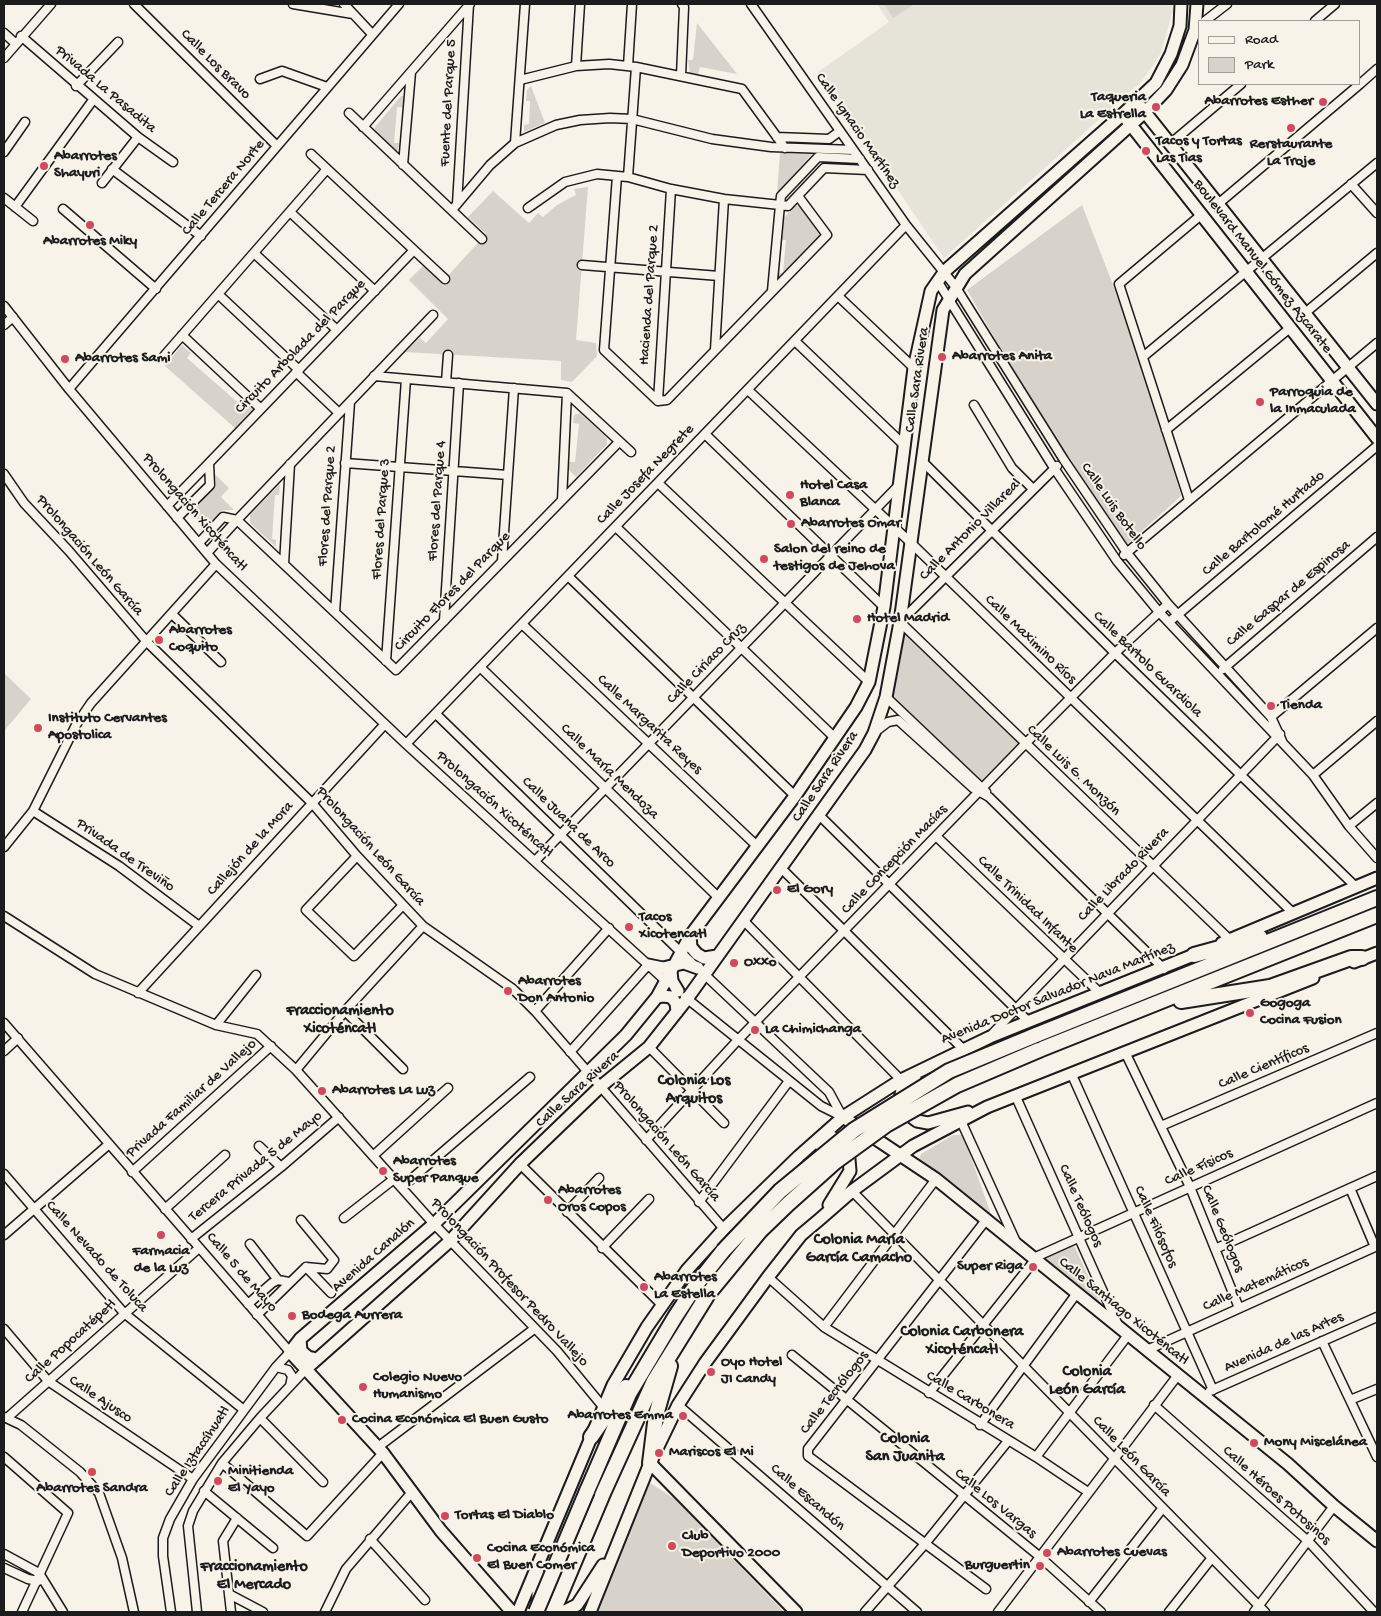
<!DOCTYPE html>
<html>
<head>
<meta charset="utf-8">
<style>
	body { margin:0 }
	#map { position:relative; width:1381px; height:1616px; overflow:hidden; background:#f7f3e8; font-family:"Gochi Hand",sans-serif }
	canvas { display:block }
	.frame { position:absolute; inset:0; border:5px solid #1c1c1c; pointer-events:none }
	.legend { position:absolute; left:1198px; top:20px; width:162px; height:65px; box-sizing:border-box; background:#f7f3e8; border:1px solid #9f9d96; margin:0; padding:6px 9px; list-style:none; font-size:15px; color:#1c1c1c }
	.legend li { display:flex; align-items:center; gap:10px; height:25px }
	.legend b { width:25px; border:1px solid #9f9d96 }
</style>
</head>
<body>
<div id="map">
<canvas width="1381" height="1616"></canvas>
<div class="frame"></div>
<ul class="legend">
<li><b style="height:6px;background:#f7f3e8"></b>Road</li>
<li><b style="height:14px;background:#d7d3cb"></b>Park</li>
</ul>
</div>
<script>
const g = document.querySelector('canvas').getContext('2d');
g.lineJoin = 'round';
function fillPath(path, color) {
  g.fillStyle = color;
  g.fill(path, 'evenodd');
}
function toPath(rows) {
  const path = new Path2D();
  for (const r of rows) {
    path.moveTo(r[0], r[1]);
    for (let i = 2; i < r.length; i += 2) path.lineTo(r[i], r[i + 1]);
  }
  return path;
}
function stroke(path, color, width, dash) {
  g.strokeStyle = color;
  g.lineWidth = width;
  g.lineCap = dash ? 'butt' : 'round';
  g.setLineDash(dash || []);
  g.stroke(path);
}
function drawText(font, color, halo, rows, align = 'center') {
  g.font = font + ' "Gochi Hand",sans-serif';
  g.lineWidth = 4;
  g.setLineDash([]);
  g.textBaseline = 'middle';
  g.strokeStyle = halo;
  g.fillStyle = color;
  for (const [text, x, y, turn = 0] of rows) {
    g.save();
    g.translate(x, y);
    g.rotate((+turn || 0) * Math.PI / 180);
    g.textAlign = isNaN(turn) ? turn : align;
    if (halo) g.strokeText(text, 0, 0);
    g.fillText(text, 0, 0);
    g.restore();
  }
}
fillPath(toPath([
	[877,4,1172,4,1173,10,1161,53,1142,81,944,258,818,72,889,22]
]), '#e6e3d9');
fillPath(toPath([
	[884,4,915,4,893,18],
	[697,23,737,74,700,67,698,75,690,73,688,60,693,60],
	[531,86,545,123,524,132,524,125,529,124,530,101,526,101,527,90],
	[401,96,404,96,403,107,397,107,394,143,400,143,397,152,375,130,375,127],
	[780,153,812,154,777,194],
	[588,187,576,340,596,343,597,356,572,382,561,380,561,361,405,352,420,338,426,343,448,319,409,280,425,264,445,279,486,234,468,217,493,191,529,223,538,213,543,217,557,205,576,195,574,189],
	[1082,205,1136,344,1181,496,1123,548,1064,459,967,290],
	[795,206,800,206,821,235,821,239,782,277,779,277,777,273,783,273,786,240,780,240,782,220],
	[182,345,191,353,187,358,244,408,248,403,255,410,236,429,165,366],
	[580,413,607,438,607,444,576,477,569,470,569,462,575,462,579,424,573,423,574,415],
	[215,474,229,488,221,497,234,510,223,510,205,531,192,511,216,486],
	[280,484,279,495,275,495,272,539,276,540,276,547,250,523,250,515],
	[901,626,1025,744,983,788,888,697],
	[4,673,31,699,4,731],
	[953,1135,963,1135,992,1217,919,1160,921,1154],
	[1073,1243,1103,1309,1041,1259],
	[650,1483,675,1499,784,1612,596,1612]
]), '#d7d3cb');
const street = toPath([
	[134,4,277,146],
	[293,4,353,14],
	[344,4,372,34],
	[751,4,906,225,955,286,1064,460,1127,553,1168,604,1271,717,1282,741],
	[1205,21,1227,4],
	[1315,21,1335,4],
	[4,33,15,43],
	[21,36,138,137,173,162],
	[4,58,51,4],
	[576,66,580,4],
	[628,66,632,4],
	[681,76,684,7,682,4],
	[260,79,282,71,327,87],
	[520,80,576,66,609,64,636,67,742,89,785,148],
	[1360,84,1377,69],
	[76,86,118,42],
	[349,113,482,239],
	[363,127,470,4],
	[777,137,829,139,840,131],
	[515,143,525,4],
	[1170,144,1241,84],
	[4,152,25,122],
	[311,154,445,279],
	[860,159,818,157,781,196,780,205,788,206,824,168,868,170],
	[403,165,411,72],
	[112,169,201,236],
	[617,176,604,350,658,401,667,400,827,235,798,196],
	[628,177,636,67],
	[102,183,138,137],
	[1351,184,1377,213],
	[4,198,33,221],
	[457,204,469,4],
	[1218,204,1360,84],
	[15,207,93,100],
	[528,208,565,182,597,174,628,177,671,189,724,199,780,205,772,291],
	[63,209,156,289],
	[452,210,490,165,515,143,556,125,580,120,610,118,632,119,712,139,771,147,853,150],
	[290,212,375,291],
	[254,253,337,330],
	[582,265,719,276],
	[938,282,1054,468,1117,561,1159,612,1313,775,1349,826,1377,858],
	[218,294,299,370],
	[838,296,914,368],
	[4,306,69,389,216,564,406,744,668,983],
	[1305,313,1377,253],
	[433,315,237,520,396,670,619,442],
	[4,325,13,317],
	[182,335,261,409],
	[795,341,905,446],
	[715,350,724,199],
	[164,356,327,169],
	[1144,356,1377,163],
	[296,372,339,413],
	[374,376,567,393,631,452],
	[446,382,448,355],
	[69,389,399,4],
	[748,390,910,542,1292,912],
	[658,401,671,189],
	[974,405,1012,468,1032,488],
	[1166,430,1290,328],
	[705,434,884,607],
	[922,461,1115,653,1355,886],
	[209,463,414,250],
	[345,463,508,475],
	[1057,466,900,622,1229,939],
	[4,474,24,503,69,551,147,642,312,803,357,856,423,926,513,989,535,1011,724,1229],
	[658,483,869,682],
	[562,500,567,393],
	[1189,500,1119,284,1201,215],
	[167,506,209,463,210,485,177,518],
	[616,527,835,738],
	[199,543,223,517,237,520,207,553],
	[1124,555,1377,343],
	[502,561,514,388],
	[284,564,290,464],
	[568,576,795,796],
	[335,612,350,402],
	[172,614,221,662],
	[444,621,459,383],
	[1169,622,1377,446],
	[522,624,757,846],
	[386,661,406,379],
	[480,667,718,897],
	[1223,669,1377,537],
	[886,697,986,792],
	[436,714,694,965],
	[1271,717,1377,628],
	[875,732,888,722,898,720,973,788,989,797,1164,969],
	[406,744,906,225],
	[1313,775,1377,721],
	[33,811,119,866,199,926],
	[819,815,1028,1021],
	[1349,826,1377,803],
	[937,837,1100,993],
	[4,847,33,811,76,725,91,703,216,564],
	[357,856,306,910,354,956,403,905],
	[535,861,899,485],
	[781,868,963,1049],
	[4,916,95,974,216,1025,257,1034,296,1070,434,1224,557,1351,604,1408],
	[743,920,901,1080],
	[703,973,829,1092,842,1116],
	[138,993,385,724],
	[685,997,821,1106,843,1117],
	[345,1011,403,1069],
	[535,1011,609,928],
	[4,1023,290,1352,276,1367,193,1479,170,1519,163,1538,163,1556,171,1612],
	[216,1025,256,975],
	[993,1033,1280,734],
	[649,1047,724,1123],
	[4,1051,18,1038],
	[570,1052,648,965],
	[1126,1054,1190,1187,1239,1308],
	[296,1070,345,1011,423,926],
	[1072,1075,1213,1390],
	[1016,1097,1117,1323],
	[961,1121,1016,1242],
	[1161,1126,1377,1033],
	[646,1140,737,1041,1025,744,1115,653,1168,604],
	[259,1146,281,1167],
	[374,1155,448,1088],
	[520,1164,661,1304],
	[132,1172,271,1046],
	[4,1174,124,1313,244,1410],
	[402,1187,530,1077],
	[1350,1188,1375,1247],
	[852,1191,1265,1612],
	[699,1202,789,1081],
	[165,1209,225,1155],
	[567,1212,599,1178],
	[344,1218,394,1179],
	[4,1235,108,1145],
	[191,1239,281,1167,339,1117],
	[250,1244,278,1280],
	[602,1248,649,1199],
	[1215,1249,1377,1176],
	[306,1267,331,1293],
	[768,1277,824,1327,1036,1457,1088,1492],
	[248,1304,272,1283,278,1280,289,1282],
	[257,1315,306,1267,327,1269,334,1260,301,1220],
	[824,1327,936,1179],
	[4,1329,48,1381,193,1479],
	[1322,1341,1377,1457],
	[1147,1350,1377,1246],
	[792,1355,1039,1556,1101,1612],
	[276,1367,288,1370,292,1376,290,1386],
	[1210,1391,1377,1317],
	[929,1393,1038,1256,1377,1103],
	[1350,1400,1377,1389],
	[678,1405,917,1612],
	[1154,1405,1308,1541,1374,1612],
	[4,1417,21,1425,80,1472,99,1493,122,1558,134,1612],
	[7,1418,199,1248],
	[260,1418,323,1482],
	[980,1425,1077,1293],
	[378,1447,534,1329],
	[4,1457,68,1513,22,1612],
	[1036,1457,1128,1335],
	[222,1463,307,1536,383,1453],
	[204,1491,273,1548],
	[370,1539,425,1600],
	[4,1554,39,1573,63,1612],
	[4,1568,28,1579,38,1581],
	[986,1589,808,1456,808,1449,986,1220],
	[229,1594,263,1612],
	[1089,1602,1162,1509],
	[197,1612,188,1526,193,1511,222,1463,260,1418,306,1369],
	[231,1612,223,1541,237,1518],
	[325,1612,346,1569,412,1492],
	[865,1612,924,1545,1008,1441],
	[998,1612,1178,1375],
	[1169,1612,1211,1559],
	[1254,1612,1334,1506]
]);
const secondary = toPath([
	[1140,106,1377,404],
	[1127,120,1377,438],
	[690,936,691,947,697,954,704,958,717,956],
	[1222,943,1377,878],
	[1354,962,1377,953],
	[648,965,663,968,684,963,698,968],
	[671,971,672,981,678,991],
	[657,997,663,996,671,997,676,1003,677,1012],
	[915,1077,902,1090,900,1099,905,1112,917,1121,928,1123,968,1112],
	[843,1117,936,1179,1288,1464,1334,1506,1377,1541],
	[819,1144,832,1137,844,1146,849,1159,850,1171,829,1205],
	[300,1339,301,1351,308,1357,317,1359],
	[306,1369,450,1241,520,1164,600,1087,649,1047,687,999,865,750,874,733,886,697,900,622,943,310,965,274,1145,112,1166,90,1182,65,1195,30,1197,4],
	[650,1463,796,1612],
	[538,1572,538,1601,549,1612],
	[512,1612,441,1531,383,1453,290,1352,300,1339,434,1224,626,1035,657,997,690,936,795,796,856,707,869,682,884,607,914,368,931,291,945,271,1122,115,1156,83,1171,54,1180,26,1181,4],
	[518,1612,613,1385,647,1327,687,1270,724,1229,799,1156,843,1117,901,1080,990,1037,1201,952],
	[563,1612,577,1605,603,1565],
	[590,1612,650,1463,678,1405,705,1363,768,1277,801,1235,820,1219,852,1191,913,1146,987,1107,1313,978]
]);
const highway = toPath([
	[1194,955,1260,937],
	[1181,1001,1270,987,1351,958,1362,958],
	[1036,1035,1377,898],
	[1039,1050,1377,915],
	[591,1437,626,1387],
	[650,1463,656,1415,670,1366],
	[587,1491,629,1394,675,1317,696,1285,723,1251],
	[553,1612,604,1491,654,1381,708,1294,736,1260]
]);
stroke(street, '#1c1c1c', 11);
stroke(secondary, '#1c1c1c', 15);
stroke(highway, '#1c1c1c', 18);
stroke(street, '#f7f3e8', 8);
stroke(secondary, '#f7f3e8', 11);
stroke(highway, '#f7f3e8', 14);
const highwayBridge = toPath([
	[723,1251,780,1191,854,1130,949,1071,1036,1035],
	[736,1260,760,1231,788,1204,835,1162,886,1125,957,1085,1039,1050],
	[536,1612,587,1491]
]);
stroke(highwayBridge, '#1c1c1c', 18, []);
stroke(highwayBridge, '#f7f3e8', 14);
for (const [x, y, r, color] of [
	[1323,102,5,"#d1495b"],
	[1156,107,5,"#d1495b"],
	[1291,128,5,"#d1495b"],
	[1146,151,5,"#d1495b"],
	[44,166,5,"#d1495b"],
	[90,225,5,"#d1495b"],
	[942,357,5,"#d1495b"],
	[65,359,5,"#d1495b"],
	[1260,402,5,"#d1495b"],
	[790,495,5,"#d1495b"],
	[791,524,5,"#d1495b"],
	[764,559,5,"#d1495b"],
	[857,619,5,"#d1495b"],
	[159,640,5,"#d1495b"],
	[1271,706,5,"#d1495b"],
	[38,728,5,"#d1495b"],
	[777,890,5,"#d1495b"],
	[629,927,5,"#d1495b"],
	[734,963,5,"#d1495b"],
	[508,991,5,"#d1495b"],
	[1250,1013,5,"#d1495b"],
	[755,1030,5,"#d1495b"],
	[322,1091,5,"#d1495b"],
	[383,1171,5,"#d1495b"],
	[548,1200,5,"#d1495b"],
	[161,1235,5,"#d1495b"],
	[1033,1267,5,"#d1495b"],
	[644,1287,5,"#d1495b"],
	[292,1316,5,"#d1495b"],
	[711,1372,5,"#d1495b"],
	[363,1387,5,"#d1495b"],
	[683,1416,5,"#d1495b"],
	[342,1420,5,"#d1495b"],
	[1254,1443,5,"#d1495b"],
	[659,1453,5,"#d1495b"],
	[92,1472,5,"#d1495b"],
	[218,1481,5,"#d1495b"],
	[445,1516,5,"#d1495b"],
	[672,1546,5,"#d1495b"],
	[1047,1553,5,"#d1495b"],
	[477,1558,5,"#d1495b"],
	[1040,1566,5,"#d1495b"]
]) {
  const dot = new Path2D();
  dot.arc(x, y, r, 0, 2 * Math.PI);
  g.fillStyle = color;
  g.fill(dot);
  stroke(dot, '#f7f3e8', 2);
}
drawText('15px', '#1c1c1c', '#f7f3e8', [
	["Calle Los Bravo",215,65,45],
	["Privada La Pasadita",105,90,40],
	["Fuente del Parque 5",449,103,-87],
	["Calle Ignacio Martínez",857,131,55],
	["Calle Tercera Norte",224,188,-50],
	["Boulevard Manuel Gómez Azcarate",1262,267,52],
	["Hacienda del Parque 2",650,295,-86],
	["Circuito Arbolada del Parque",301,347,-46],
	["Calle Sara Rivera",918,380,-82],
	["Calle Josefa Negrete",646,475,-46],
	["Flores del Parque 4",438,501,-86],
	["Flores del Parque 2",328,506,-86],
	["Calle Luis Botello",1113,507,55],
	["Prolongación Xicoténcatl",194,513,49],
	["Flores del Parque 3",382,519,-86],
	["Calle Bartolomé Hurtado",1264,524,-40],
	["Calle Antonio Villareal",971,530,-45],
	["Prolongación León García",89,556,49],
	["Circuito Flores del Parque",453,592,-46],
	["Calle Gaspar de Espinosa",1289,594,-40],
	["Calle Maximino Ríos",1030,640,44],
	["Calle Ciriaco Cruz",707,664,-46],
	["Calle Bartolo Guardiola",1147,665,44],
	["Calle Margarita Reyes",649,725,43],
	["Calle Luis G. Monzón",1073,771,44],
	["Calle María Mendoza",609,772,44],
	["Calle Sara Rivera",826,777,-56],
	["Prolongación Xicoténcatl",494,805,42],
	["Calle Juana de Arco",568,823,44],
	["Prolongación León García",370,847,48],
	["Callejón de la Mora",251,849,-48],
	["Privada de Treviño",125,856,35],
	["Calle Concepción Macías",895,860,-46],
	["Calle Librado Rivera",1124,875,-46],
	["Calle Trinidad Infante",1027,905,44],
	["Avenida Doctor Salvador Nava Martínez",1058,994,-22],
	["Calle Científicos",1264,1067,-23],
	["Calle Sara Rivera",578,1090,-42],
	["Privada Familiar de Vallejo",192,1099,-42],
	["Prolongación León García",666,1142,49],
	["Tercera Privada 5 de Mayo",256,1167,-39],
	["Calle Físicos",1199,1168,-24],
	["Calle Teólogos",1080,1206,66],
	["Calle Filósofos",1155,1227,66],
	["Calle Geólogos",1222,1229,68],
	["Avenida Canalón",374,1256,-41],
	["Calle Nevado de Toluca",96,1257,48],
	["Calle 5 de Mayo",241,1273,49],
	["Prolongación Profesor Pedro Vallejo",509,1283,47],
	["Calle Matemáticos",1256,1285,-24],
	["Calle Santiago Xicoténcatl",1123,1312,39],
	["Calle Popocatépetl",71,1342,-42],
	["Avenida de las Artes",1284,1343,-24],
	["Calle Tecnólogos",835,1393,-52],
	["Calle Ajusco",100,1400,34],
	["Calle Carbonera",970,1401,31],
	["Calle Iztaccíhuatl",198,1452,-56],
	["Calle León García",1131,1457,46],
	["Calle Héroes Potosinos",1276,1496,42],
	["Calle Escandón",807,1498,41],
	["Calle Los Vargas",995,1504,39]
]);
drawText('bold 15px', '#1c1c1c', '#f7f3e8', [
	["Taqueria",1146,98,"right"],
	["La Estrella",1146,115,"right"],
	["Abarrotes Esther",1313,102,"right"],
	["Tacos y Tortas",1156,142],
	["Las Tias",1156,159],
	["Rerstaurante",1291,145,"center"],
	["La Troje",1291,162,"center"],
	["Abarrotes",54,157],
	["Shayuri",54,174],
	["Abarrotes Miky",90,242,"center"],
	["Abarrotes Anita",952,357],
	["Abarrotes Sami",75,359],
	["Parroquia de",1270,393],
	["la Inmaculada",1270,410],
	["Hotel Casa",800,486],
	["Blanca",800,503],
	["Abarrotes Omar",801,524],
	["Salon del reino de",774,550],
	["testigos de Jehova",774,567],
	["Hotel Madrid",867,619],
	["Abarrotes",169,631],
	["Coquito",169,648],
	["Tienda",1281,706],
	["Instituto Cervantes",48,719],
	["Apostolica",48,736],
	["El Gory",787,890],
	["Tacos",639,918],
	["Xicotencatl",639,935],
	["Oxxo",744,963],
	["Abarrotes",518,982],
	["Don Antonio",518,999],
	["Gogoga",1260,1004],
	["Cocina Fusion",1260,1021],
	["La Chimichanga",765,1030],
	["Abarrotes La Luz",332,1091],
	["Abarrotes",393,1162],
	["Super Panque",393,1179],
	["Abarrotes",558,1191],
	["Oros Copos",558,1208],
	["Farmacia",161,1252,"center"],
	["de la Luz",161,1269,"center"],
	["Super Riga",1023,1267,"right"],
	["Abarrotes",654,1278],
	["La Estella",654,1295],
	["Bodega Aurrera",302,1316],
	["Oyo Hotel",721,1363],
	["JI Candy",721,1380],
	["Colegio Nuevo",373,1378],
	["Humanismo",373,1395],
	["Abarrotes Emma",673,1416,"right"],
	["Cocina Económica El Buen Gusto",352,1420],
	["Mony Miscelánea",1264,1443],
	["Mariscos El Mi",669,1453],
	["Minitienda",228,1472],
	["El Yayo",228,1489],
	["Abarrotes Sandra",92,1489,"center"],
	["Tortas El Diablo",455,1516],
	["Club",682,1537],
	["Deportivo 2000",682,1554],
	["Cocina Económica",487,1549],
	["El Buen Comer",487,1566],
	["Abarrotes Cuevas",1057,1553],
	["Burguertin",1030,1566,"right"]
], 'left');
drawText('bold 16px', '#1c1c1c', '#f7f3e8', [
	["Fraccionamiento",340,1012],
	["Xicoténcatl",340,1030],
	["Colonia Los",694,1082],
	["Arquitos",694,1100],
	["Colonia María",859,1241],
	["García Camacho",859,1259],
	["Colonia Carbonera",962,1333],
	["Xicoténcatl",962,1351],
	["Colonia",1087,1373],
	["León García",1087,1391],
	["Colonia",905,1440],
	["San Juanita",905,1458],
	["Fraccionamiento",254,1568],
	["El Mercado",254,1586]
]);
</script>
</body>
</html>
